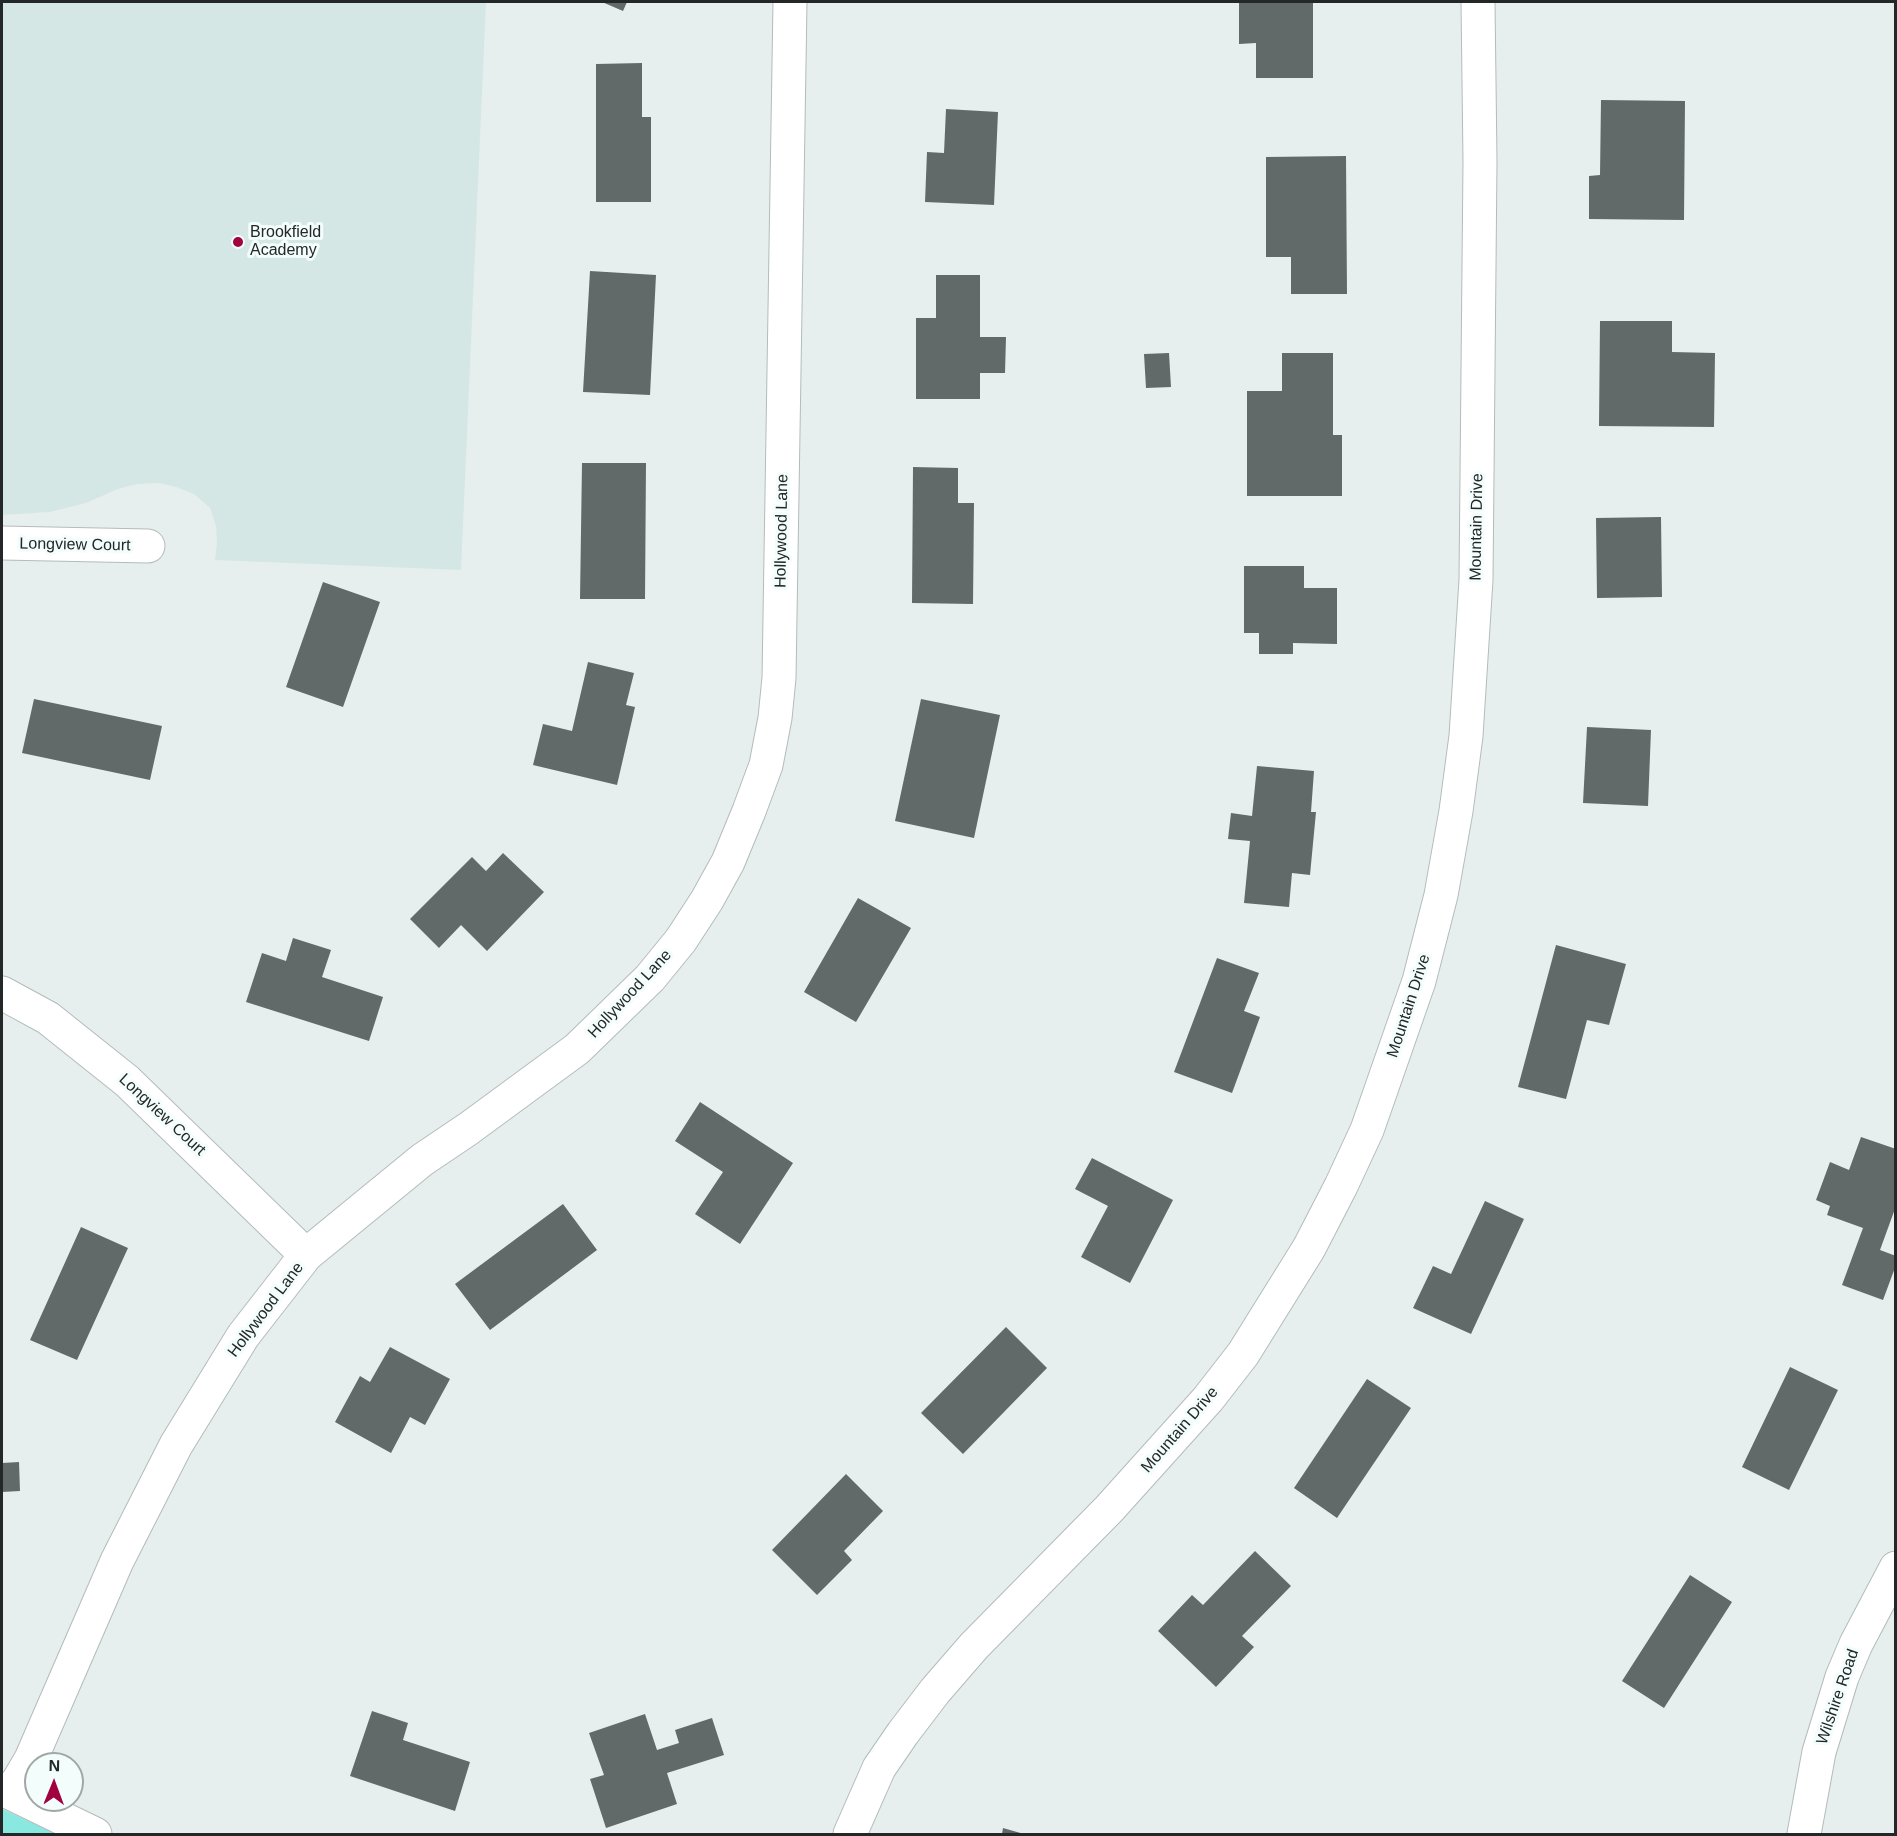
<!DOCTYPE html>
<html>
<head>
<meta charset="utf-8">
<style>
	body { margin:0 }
	#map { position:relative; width:1897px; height:1836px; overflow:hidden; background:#e6efee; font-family:Arial,sans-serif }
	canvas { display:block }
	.frame { position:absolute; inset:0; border:3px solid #242727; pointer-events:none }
	.north { position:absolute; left:24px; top:1752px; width:60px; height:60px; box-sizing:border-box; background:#f3fdfb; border:2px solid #a0a7a6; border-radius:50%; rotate:1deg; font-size:16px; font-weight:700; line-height:24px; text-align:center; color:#242727 }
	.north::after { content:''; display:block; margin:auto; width:21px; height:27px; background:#a10341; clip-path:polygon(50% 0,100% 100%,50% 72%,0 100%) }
</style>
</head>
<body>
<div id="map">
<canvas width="1897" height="1836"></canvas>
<div class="frame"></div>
<div class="north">N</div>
</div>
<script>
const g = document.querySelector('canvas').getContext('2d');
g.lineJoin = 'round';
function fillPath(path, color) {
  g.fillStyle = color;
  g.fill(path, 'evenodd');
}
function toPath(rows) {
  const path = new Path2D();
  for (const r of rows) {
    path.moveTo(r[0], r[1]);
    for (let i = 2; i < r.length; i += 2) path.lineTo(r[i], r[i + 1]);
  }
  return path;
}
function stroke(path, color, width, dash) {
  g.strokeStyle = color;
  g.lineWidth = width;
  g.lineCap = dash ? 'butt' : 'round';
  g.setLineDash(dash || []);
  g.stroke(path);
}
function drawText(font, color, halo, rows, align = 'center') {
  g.font = font + ' Arial,sans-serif';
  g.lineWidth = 6;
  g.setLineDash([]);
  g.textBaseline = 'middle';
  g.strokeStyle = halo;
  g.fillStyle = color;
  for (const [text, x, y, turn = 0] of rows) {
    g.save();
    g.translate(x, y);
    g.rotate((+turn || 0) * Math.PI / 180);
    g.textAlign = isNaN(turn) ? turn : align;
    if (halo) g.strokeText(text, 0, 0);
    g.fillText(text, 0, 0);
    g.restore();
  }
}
fillPath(toPath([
	[2,2,486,2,461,570,215,560,217,542,216,526,210,508,194,494,176,487,159,483,137,484,118,489,86,503,50,512,2,515]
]), '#d4e7e5');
fillPath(toPath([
	[2,1809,26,1820,58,1834,2,1834]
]), '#89e9e1');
fillPath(toPath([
	[602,2,627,2,623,11],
	[1239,2,1313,2,1313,78,1256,78,1256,43,1239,44],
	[642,63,642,117,651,117,651,202,596,202,596,64],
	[1601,100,1685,101,1684,220,1589,219,1589,176,1600,175],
	[946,109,998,112,994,205,925,202,927,152,944,153],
	[1346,156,1347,294,1291,294,1291,257,1266,257,1266,157],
	[590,271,656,275,650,395,583,392],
	[936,275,980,275,980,337,1006,337,1005,373,980,373,980,399,916,399,916,318,936,318],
	[1600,321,1672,321,1672,352,1715,353,1714,427,1599,426],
	[1169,353,1171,387,1146,388,1144,354],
	[1282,353,1333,353,1333,435,1342,435,1342,496,1247,496,1247,391,1282,391],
	[582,463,646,463,645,599,580,599],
	[913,467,958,468,958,503,974,503,973,604,912,603],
	[1661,517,1662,597,1597,598,1596,518],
	[1244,566,1304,566,1304,588,1337,588,1337,644,1293,643,1293,654,1259,654,1259,633,1244,633],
	[323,582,380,602,343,707,286,687],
	[588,662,634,673,626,705,635,707,617,785,533,765,543,724,572,731],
	[34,699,162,726,150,780,22,753],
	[921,699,1000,715,974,838,895,821],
	[1587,727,1651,730,1648,806,1583,803],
	[1257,766,1314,771,1311,812,1316,812,1310,875,1292,873,1289,907,1244,903,1250,841,1228,839,1231,813,1252,816],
	[503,853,544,892,487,951,461,925,439,948,410,919,472,857,486,871],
	[858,898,911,928,856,1022,804,992],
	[293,938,331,950,322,977,383,997,369,1041,246,1002,262,953,286,961],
	[1556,945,1626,964,1609,1025,1587,1020,1566,1099,1518,1087],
	[1217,958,1259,973,1244,1011,1260,1017,1232,1093,1174,1072],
	[700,1102,793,1163,740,1244,695,1214,723,1172,675,1141],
	[1861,1137,1896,1149,1896,1206,1880,1250,1896,1256,1896,1265,1883,1300,1842,1285,1863,1228,1827,1215,1830,1206,1816,1200,1830,1162,1849,1170],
	[1092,1158,1173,1200,1130,1283,1081,1257,1108,1206,1075,1189],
	[1485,1201,1524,1219,1471,1334,1413,1308,1433,1266,1451,1274],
	[563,1204,597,1250,490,1330,455,1284],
	[81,1227,128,1248,77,1360,30,1340],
	[1006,1327,1047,1368,963,1454,921,1413],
	[390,1347,450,1379,425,1425,410,1417,391,1453,335,1422,360,1376,370,1382],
	[1790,1367,1838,1390,1789,1490,1742,1467],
	[1367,1379,1411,1408,1337,1518,1294,1488],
	[19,1462,20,1491,2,1492,2,1463],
	[846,1474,883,1511,844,1551,852,1560,817,1595,772,1550],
	[1255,1551,1291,1586,1242,1636,1254,1647,1216,1687,1158,1631,1192,1595,1203,1605],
	[1690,1575,1732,1602,1664,1708,1622,1681],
	[372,1711,408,1723,403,1740,470,1762,455,1811,350,1776],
	[645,1714,657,1750,679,1743,675,1730,712,1718,724,1755,667,1773,677,1804,606,1828,590,1779,604,1775,589,1733],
	[1003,1828,1024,1834,1002,1834]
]), '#626a69');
const minor = toPath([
	[2,543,148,546],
	[2,993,48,1018,127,1081,306,1255],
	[2,1789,95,1834],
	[11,1793,31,1759,117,1561,176,1445,243,1336,306,1255,422,1160,468,1129,577,1049,650,978,681,940,707,900,728,862,749,811,766,765,775,718,779,678,790,2],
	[850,1834,879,1768,903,1733,935,1691,974,1646,1109,1509,1208,1399,1243,1354,1309,1248,1341,1186,1367,1130,1419,981,1441,895,1456,811,1466,736,1476,580,1480,161,1478,2],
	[1804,1834,1819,1752,1842,1677,1856,1644,1896,1568]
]);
stroke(minor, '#b3bcbb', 35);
stroke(minor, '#fff', 33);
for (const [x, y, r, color] of [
	[238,242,6,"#a10341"]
]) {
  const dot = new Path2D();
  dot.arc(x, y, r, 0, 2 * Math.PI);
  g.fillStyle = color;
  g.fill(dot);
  stroke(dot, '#f3fdfb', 2);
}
drawText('16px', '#242727', '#f3fdfb', [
	["Brookfield",250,233],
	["Academy",250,251]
], 'left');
drawText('16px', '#242727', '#f3fdfb', [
	["Mountain Drive",1477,527,-89],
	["Hollywood Lane",782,531,-89],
	["Longview Court",75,545,1],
	["Hollywood Lane",630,994,-47],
	["Mountain Drive",1409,1006,-72],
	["Longview Court",162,1115,43],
	["Hollywood Lane",266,1310,-53],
	["Mountain Drive",1180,1430,-49],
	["Wilshire Road",1838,1697,-71]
]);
</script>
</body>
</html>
